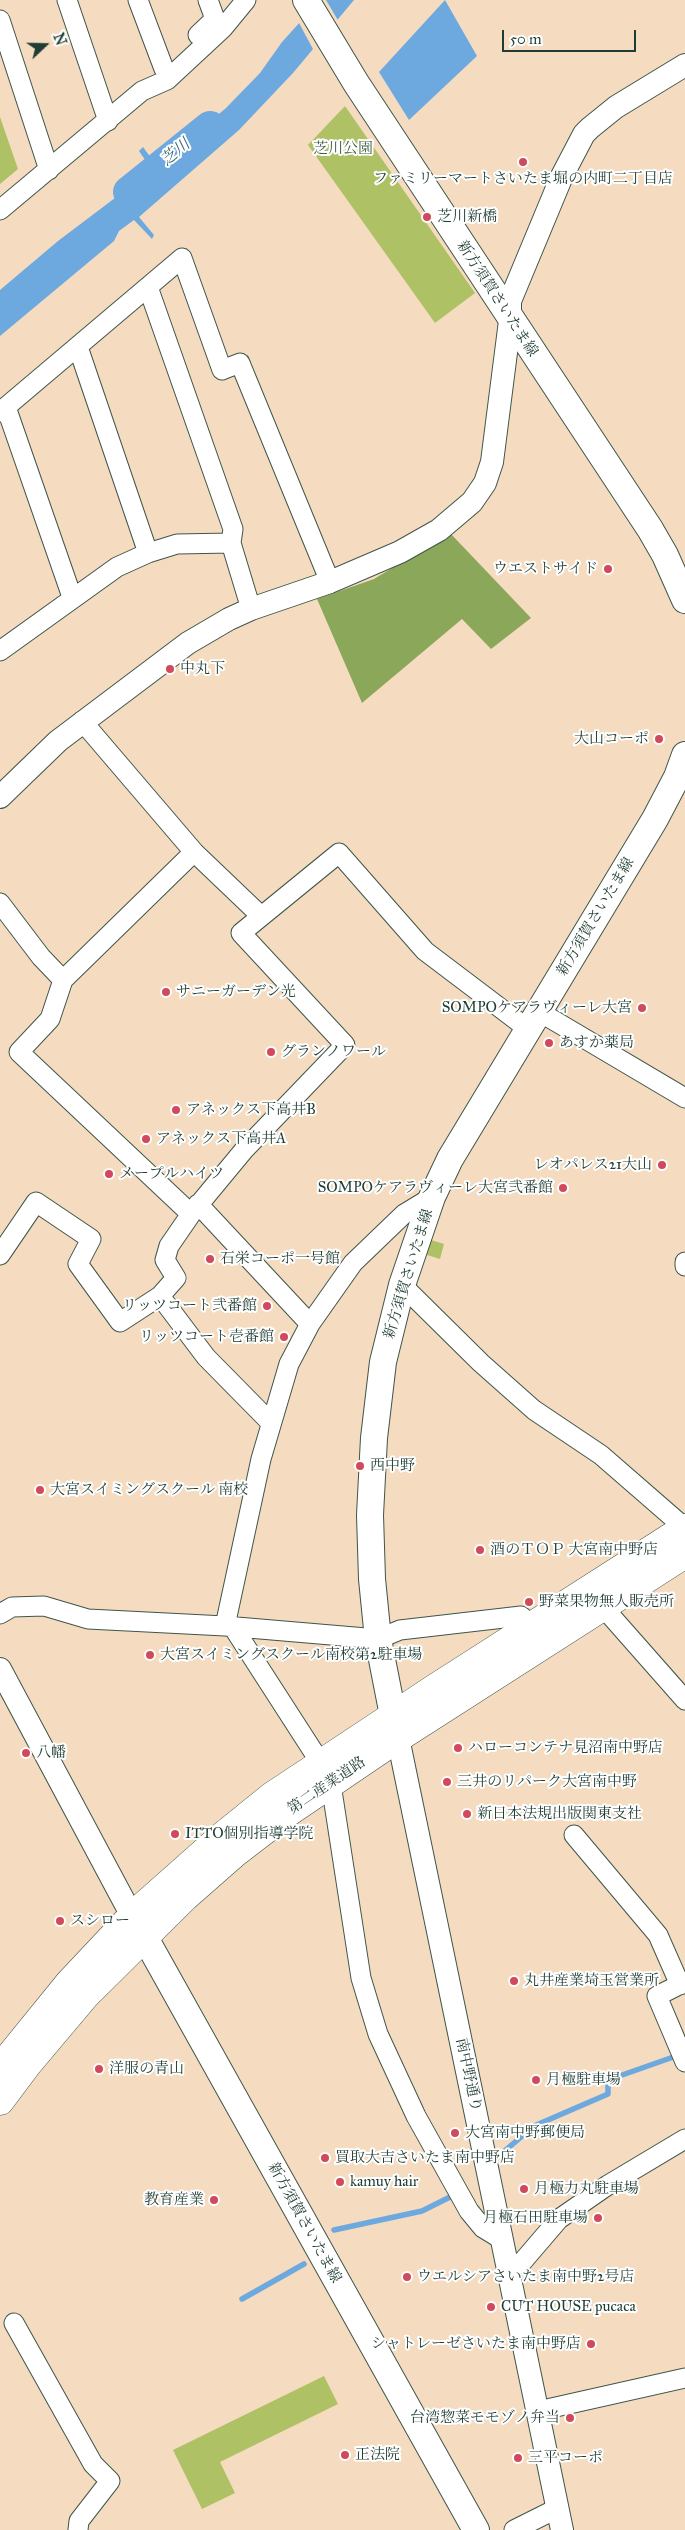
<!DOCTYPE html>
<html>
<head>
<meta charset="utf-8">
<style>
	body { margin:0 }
	#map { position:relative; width:685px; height:2530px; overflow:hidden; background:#f5dcc0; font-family:"IM FELL Great Primer",serif }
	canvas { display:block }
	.north { position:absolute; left:20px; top:20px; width:50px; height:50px; -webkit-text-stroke:4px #fff; paint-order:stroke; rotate:69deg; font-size:14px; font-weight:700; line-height:20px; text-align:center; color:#1f3d34 }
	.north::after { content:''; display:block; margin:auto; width:18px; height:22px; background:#1f3d34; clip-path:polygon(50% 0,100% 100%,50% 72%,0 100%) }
	.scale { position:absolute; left:502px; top:30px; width:134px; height:22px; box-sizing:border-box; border:2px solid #1f3d34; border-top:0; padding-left:6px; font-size:15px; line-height:18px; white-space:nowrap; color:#1f3d34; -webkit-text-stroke:4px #fff; paint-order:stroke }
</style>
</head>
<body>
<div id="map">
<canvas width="685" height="2530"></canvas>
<div class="north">N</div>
<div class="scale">50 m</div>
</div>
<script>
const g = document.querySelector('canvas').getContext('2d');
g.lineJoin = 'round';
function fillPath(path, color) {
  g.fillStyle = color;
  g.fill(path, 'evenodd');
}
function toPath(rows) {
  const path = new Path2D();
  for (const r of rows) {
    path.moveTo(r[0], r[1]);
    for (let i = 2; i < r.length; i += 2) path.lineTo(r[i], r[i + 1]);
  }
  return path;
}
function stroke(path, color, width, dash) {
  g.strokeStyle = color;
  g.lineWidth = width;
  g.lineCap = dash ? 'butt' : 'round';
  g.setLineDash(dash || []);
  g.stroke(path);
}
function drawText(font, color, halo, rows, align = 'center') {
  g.font = font + ' "IM FELL Great Primer","Noto Serif JP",serif';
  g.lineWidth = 4;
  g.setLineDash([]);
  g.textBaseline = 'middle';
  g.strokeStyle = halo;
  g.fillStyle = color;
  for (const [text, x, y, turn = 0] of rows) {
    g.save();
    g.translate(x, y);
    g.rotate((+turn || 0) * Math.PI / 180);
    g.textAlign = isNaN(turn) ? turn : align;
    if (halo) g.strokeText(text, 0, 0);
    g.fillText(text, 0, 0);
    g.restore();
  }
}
fillPath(toPath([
	[345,106,475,293,435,323,308,145],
	[0,117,18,169,0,184],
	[431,1240,444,1244,440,1259,427,1255],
	[324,2376,338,2404,220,2462,235,2493,202,2509,173,2450]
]), '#afc165');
fillPath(toPath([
	[450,533,531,618,491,649,462,619,362,703,317,599,374,579]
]), '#8ba75a');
fillPath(toPath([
	[320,0,354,0,293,73,239,130,139,217,154,235,152,239,134,220,119,231,114,241,0,336,0,290,58,241,152,170,139,151,143,147,157,166,172,164,180,147,226,108,260,73,282,42],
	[445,0,477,56,409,120,379,72]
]), '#6da9de');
fillPath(toPath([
	[316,0,326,0,339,22,314,51,298,21]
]), '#f5dcc0');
stroke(toPath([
	[501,2154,534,2126,608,2094,608,2080,679,2055],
	[334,2230,422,2211,454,2195],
	[242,2299,304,2264]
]), '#6da9de', 5.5);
stroke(toPath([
	[129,192,210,127]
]), '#6da9de', 32);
const minor = toPath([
	[67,0,108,121],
	[138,0,164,69],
	[0,20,49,170],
	[198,35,215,19,208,0],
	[0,210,142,91,167,80,223,28,246,0],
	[148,287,233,529,231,543,251,609],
	[78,347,148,553],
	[6,407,72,597],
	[0,412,182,258,222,370,240,363,330,582],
	[0,651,117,567,148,553,177,544,231,543],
	[82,721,194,852,260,915],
	[0,903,41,957,63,980,50,1019,19,1052,191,1214,244,1150,345,1045,241,933,339,853,425,951,528,1029],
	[63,980,194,852],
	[538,1011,685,1098],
	[198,1204,310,1324],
	[0,1255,36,1202,91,1239,78,1264,120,1322,160,1296,176,1278,165,1260,169,1246,191,1214],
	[685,1262,685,1266],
	[402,1285,481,1363,534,1410,601,1455,685,1528],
	[160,1296,206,1357,271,1423],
	[603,1607,685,1700],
	[0,1614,12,1607,44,1606,88,1619,225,1626,378,1639,400,1630,521,1616,533,1626],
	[225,1626,261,1459,289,1364,310,1324,353,1263,404,1214,432,1197],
	[233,1627,320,1762],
	[331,1784,361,1978,378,2034,416,2116,469,2211,483,2228,501,2239],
	[574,1835,658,1935,680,1985],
	[685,1982,657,1996,685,2062],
	[508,2270,523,2261,559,2219,608,2185,685,2139],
	[14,2323,93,2464,110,2481,79,2521,78,2530],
	[538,2411,685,2378],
	[514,2530,558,2508]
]);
const tertiary = toPath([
	[0,797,58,741,188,643,229,619,251,609,330,582,400,552,439,530,472,502,485,483,492,462,510,321,510,301,562,176,584,134,590,128,616,107,685,65],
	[0,1669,132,1916],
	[398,1738,562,2530]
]);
const secondary = toPath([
	[306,0,356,83,650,529,665,555,685,600],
	[397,1736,378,1639,372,1579,370,1515,374,1438,383,1362,402,1285,432,1197,450,1159,655,819,677,777,685,755],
	[134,1918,476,2530]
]);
const primary = toPath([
	[0,2068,69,1983,132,1916,220,1838,272,1796,435,1688,685,1528],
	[0,2101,27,2065,86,1995,185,1897,234,1854,286,1814,398,1738,685,1554]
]);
stroke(minor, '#3f5549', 21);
stroke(tertiary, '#3f5549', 24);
stroke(secondary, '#3f5549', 28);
stroke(primary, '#3f5549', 29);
stroke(minor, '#fff', 19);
stroke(tertiary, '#fff', 22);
stroke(secondary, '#fff', 26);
stroke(primary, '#fff', 28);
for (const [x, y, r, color] of [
	[523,162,5,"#d1495b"],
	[427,217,5,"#d1495b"],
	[608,569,5,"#d1495b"],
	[170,669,5,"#d1495b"],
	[659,739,5,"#d1495b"],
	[166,992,5,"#d1495b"],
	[642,1008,5,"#d1495b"],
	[549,1043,5,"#d1495b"],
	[271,1052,5,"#d1495b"],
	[176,1110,5,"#d1495b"],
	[146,1139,5,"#d1495b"],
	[662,1165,5,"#d1495b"],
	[109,1174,5,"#d1495b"],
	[563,1188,5,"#d1495b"],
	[210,1259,5,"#d1495b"],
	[267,1306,5,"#d1495b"],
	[284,1337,5,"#d1495b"],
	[360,1466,5,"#d1495b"],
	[40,1490,5,"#d1495b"],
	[480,1550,5,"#d1495b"],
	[529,1602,5,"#d1495b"],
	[150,1655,5,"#d1495b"],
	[458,1748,5,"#d1495b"],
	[26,1753,5,"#d1495b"],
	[447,1782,5,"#d1495b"],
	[467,1814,5,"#d1495b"],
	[175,1834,5,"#d1495b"],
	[60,1921,5,"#d1495b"],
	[514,1981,5,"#d1495b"],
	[99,2069,5,"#d1495b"],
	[536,2080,5,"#d1495b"],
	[455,2133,5,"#d1495b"],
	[325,2158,5,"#d1495b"],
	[340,2182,5,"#d1495b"],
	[524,2189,5,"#d1495b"],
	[214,2200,5,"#d1495b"],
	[598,2218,5,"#d1495b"],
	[407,2277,5,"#d1495b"],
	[491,2307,5,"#d1495b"],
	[591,2344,5,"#d1495b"],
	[570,2418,5,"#d1495b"],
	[345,2455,5,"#d1495b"],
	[518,2458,5,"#d1495b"]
]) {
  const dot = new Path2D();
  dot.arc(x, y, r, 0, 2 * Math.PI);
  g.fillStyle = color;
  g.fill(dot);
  stroke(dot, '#fff', 2);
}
drawText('15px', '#435e40', '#fff', [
	["芝川公園",343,149]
]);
drawText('15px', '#1f3d34', '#fff', [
	["ファミリーマートさいたま堀の内町二丁目店",523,179,"center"],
	["芝川新橋",437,217],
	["ウエストサイド",598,569,"right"],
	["中丸下",180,669],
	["大山コーポ",649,739,"right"],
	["サニーガーデン光",176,992],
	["SOMPOケアラヴィーレ大宮",632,1008,"right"],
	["あすか薬局",559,1043],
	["グランノワール",281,1052],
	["アネックス下高井B",186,1110],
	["アネックス下高井A",156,1139],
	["レオパレス21大山",652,1165,"right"],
	["メープルハイツ",119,1174],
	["SOMPOケアラヴィーレ大宮弐番館",553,1188,"right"],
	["石栄コーポ一号館",220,1259],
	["リッツコート弐番館",257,1306,"right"],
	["リッツコート壱番館",274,1337,"right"],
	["西中野",370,1466],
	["大宮スイミングスクール 南校",50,1490],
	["酒のＴＯＰ 大宮南中野店",490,1550],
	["野菜果物無人販売所",539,1602],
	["大宮スイミングスクール南校第2駐車場",160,1655],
	["ハローコンテナ見沼南中野店",468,1748],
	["八幡",36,1753],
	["三井のリパーク大宮南中野",457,1782],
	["新日本法規出版関東支社",477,1814],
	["ITTO個別指導学院",185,1834],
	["スシロー",70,1921],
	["丸井産業埼玉営業所",524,1981],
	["洋服の青山",109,2069],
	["月極駐車場",546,2080],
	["大宮南中野郵便局",465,2133],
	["買取大吉さいたま南中野店",335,2158],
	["kamuy hair",350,2182],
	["月極力丸駐車場",534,2189],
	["教育産業",204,2200,"right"],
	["月極石田駐車場",588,2218,"right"],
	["ウエルシアさいたま南中野2号店",417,2277],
	["CUT HOUSE pucaca",501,2307],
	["シャトレーゼさいたま南中野店",581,2344,"right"],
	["台湾惣菜モモゾノ弁当",560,2418,"right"],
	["正法院",355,2455],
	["三平コーポ",528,2458]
], 'left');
drawText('15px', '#1f3d34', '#fff', [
	["新方須賀さいたま線",497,299,57],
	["新方須賀さいたま線",596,917,-59],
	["新方須賀さいたま線",409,1274,-73],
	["第二産業道路",327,1786,-34],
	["南中野通り",468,2075,78],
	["新方須賀さいたま線",304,2223,61]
]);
drawText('italic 16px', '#3a6370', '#fff', [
	["芝川",176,153,-40]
]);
</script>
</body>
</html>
